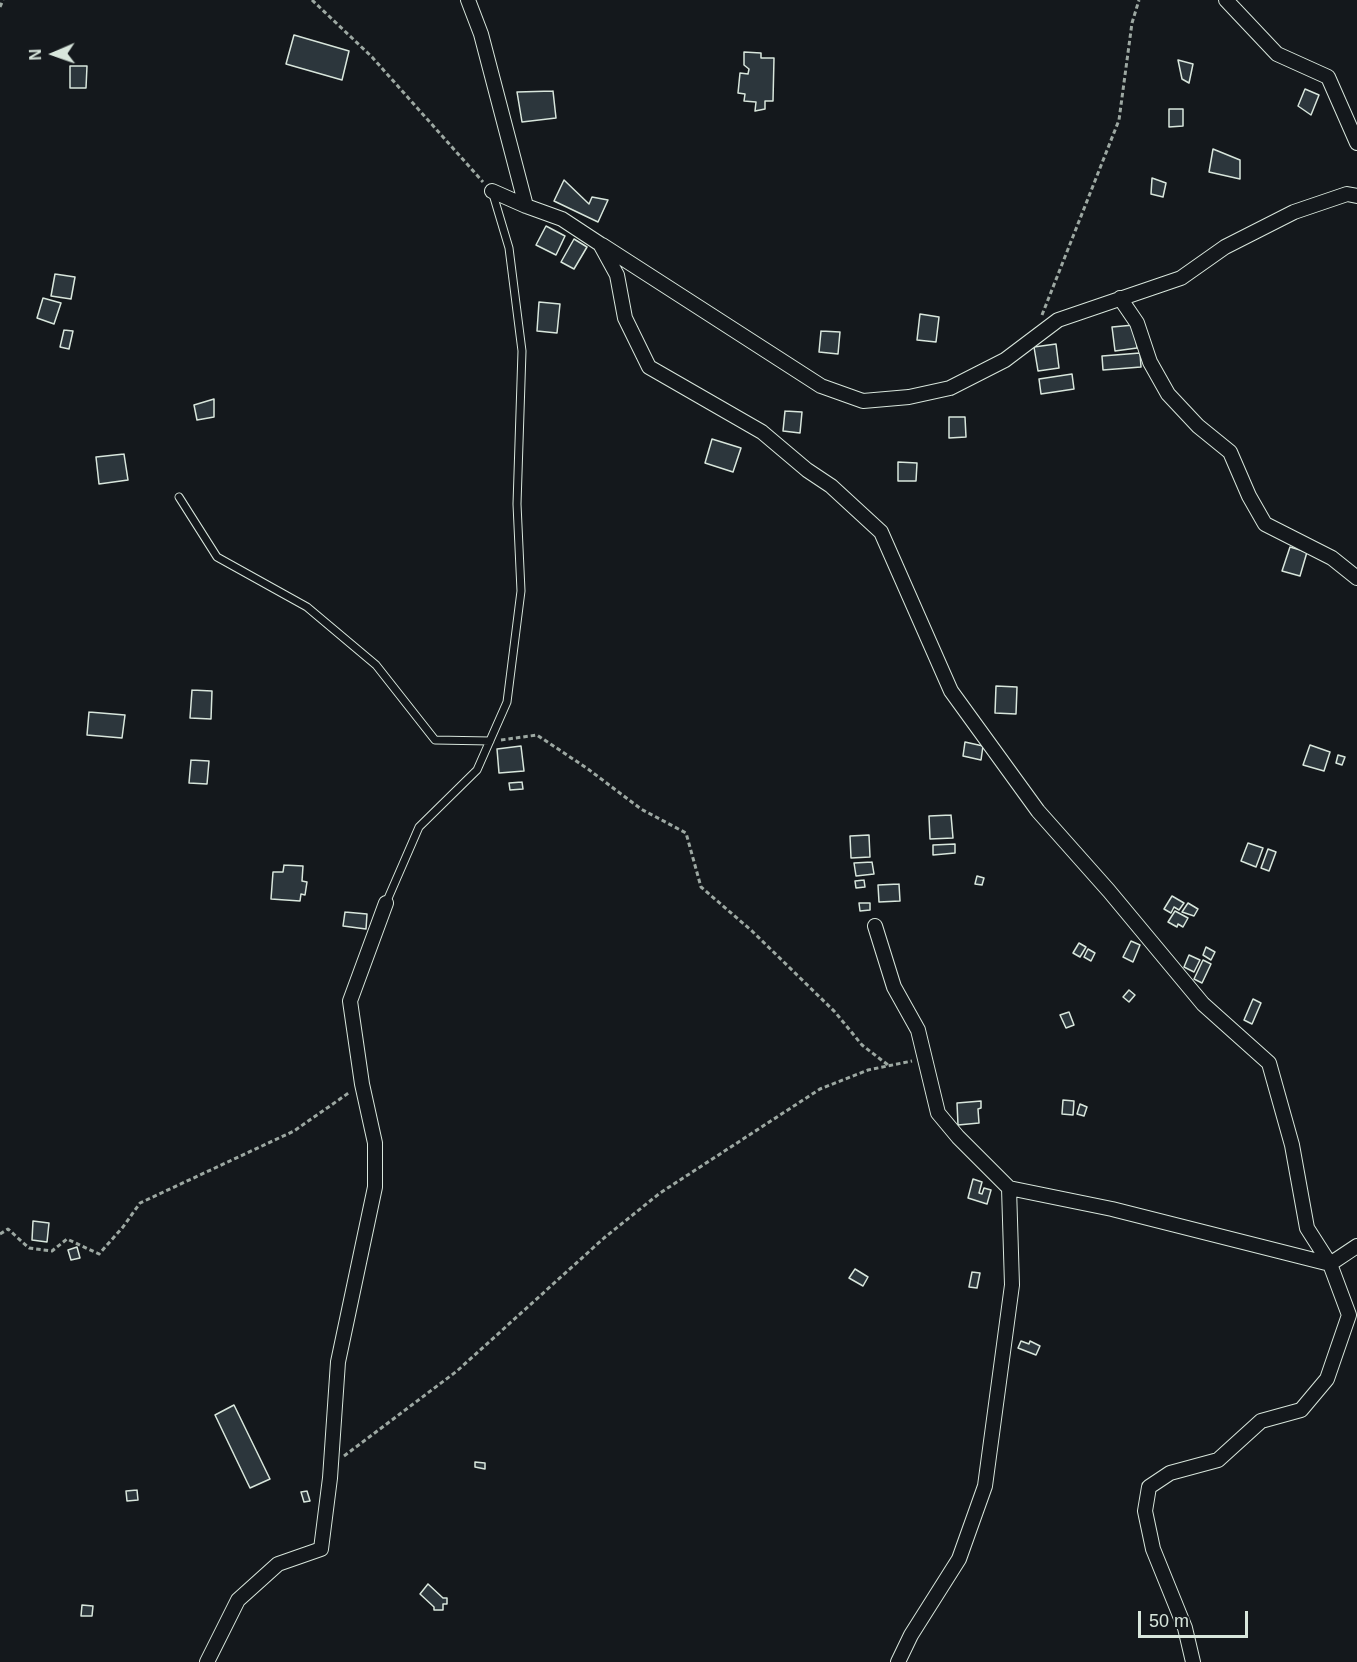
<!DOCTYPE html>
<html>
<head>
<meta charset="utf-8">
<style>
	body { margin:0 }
	#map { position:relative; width:1357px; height:1662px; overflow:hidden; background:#14181c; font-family:Helvetica,sans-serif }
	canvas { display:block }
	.north { position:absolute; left:24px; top:24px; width:60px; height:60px; -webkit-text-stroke:4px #14181c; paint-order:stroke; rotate:268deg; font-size:16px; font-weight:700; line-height:24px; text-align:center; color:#d8e6dc }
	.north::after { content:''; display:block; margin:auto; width:21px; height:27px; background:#d8e6dc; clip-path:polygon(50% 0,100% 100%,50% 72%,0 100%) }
	.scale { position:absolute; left:1138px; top:1611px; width:110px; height:27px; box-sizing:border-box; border:3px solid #d8e6dc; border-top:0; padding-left:8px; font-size:18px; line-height:21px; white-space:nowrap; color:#d8e6dc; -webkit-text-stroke:4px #14181c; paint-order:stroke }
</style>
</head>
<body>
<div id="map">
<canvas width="1357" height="1662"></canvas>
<div class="north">N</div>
<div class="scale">50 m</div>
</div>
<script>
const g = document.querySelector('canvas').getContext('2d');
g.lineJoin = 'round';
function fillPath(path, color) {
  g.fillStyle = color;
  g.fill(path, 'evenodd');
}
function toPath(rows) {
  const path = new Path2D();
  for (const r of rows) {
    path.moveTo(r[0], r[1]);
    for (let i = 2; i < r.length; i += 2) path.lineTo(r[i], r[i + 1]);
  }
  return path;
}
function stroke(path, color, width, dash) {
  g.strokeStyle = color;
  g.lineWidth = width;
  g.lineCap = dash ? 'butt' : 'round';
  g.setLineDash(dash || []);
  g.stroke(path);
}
const building = toPath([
	[294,35,349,51,342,80,286,64,294,35],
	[744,52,761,53,761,58,774,58,773,101,765,101,765,109,755,111,756,102,744,101,745,94,738,93,740,73,748,74,749,69,744,65,744,52],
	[1178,60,1193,64,1189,83,1182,79,1178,60],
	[70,66,87,66,86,88,70,88,70,66],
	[1305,89,1319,95,1311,115,1298,106,1305,89],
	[553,91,556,118,522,122,517,92,553,91],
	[1169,109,1183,109,1183,126,1169,127,1169,109],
	[1213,149,1240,160,1240,179,1209,172,1213,149],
	[1152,178,1166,183,1163,197,1151,194,1152,178],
	[564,180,589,204,592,197,608,200,598,222,554,201,564,180],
	[546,226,565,236,556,255,536,245,546,226],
	[574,239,587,247,574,269,561,262,574,239],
	[55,274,75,277,71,299,51,296,55,274],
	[43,298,61,303,54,324,37,318,43,298],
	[539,302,560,304,557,333,537,331,539,302],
	[920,314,939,317,936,342,917,340,920,314],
	[1134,325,1137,348,1115,351,1112,327,1134,325],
	[64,330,73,331,69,349,60,347,64,330],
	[821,331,840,332,838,354,819,352,821,331],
	[1056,344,1059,368,1038,371,1034,347,1056,344],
	[1140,353,1141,367,1103,370,1102,356,1140,353],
	[1072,374,1074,389,1041,394,1039,379,1072,374],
	[214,399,214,417,197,420,194,405,214,399],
	[785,411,802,412,800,433,783,431,785,411],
	[949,417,965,417,966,437,949,438,949,417],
	[712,439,741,448,733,472,705,463,712,439],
	[124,454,128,480,99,484,96,457,124,454],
	[898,462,917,463,916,481,898,481,898,462],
	[1290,547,1307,552,1300,576,1282,571,1290,547],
	[996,686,1017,687,1016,714,995,713,996,686],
	[192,690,212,691,211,719,190,718,192,690],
	[89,712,125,715,122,738,87,735,89,712],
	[965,742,983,746,981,760,963,756,965,742],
	[1310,745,1330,752,1324,771,1303,765,1310,745],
	[521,746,524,771,499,773,497,749,521,746],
	[1338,755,1345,757,1342,765,1336,763,1338,755],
	[191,760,209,761,207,784,189,783,191,760],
	[522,782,523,789,510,790,509,783,522,782],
	[951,815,953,838,930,839,929,816,951,815],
	[869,835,870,857,851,858,850,836,869,835],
	[1248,843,1263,848,1256,867,1241,861,1248,843],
	[955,844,955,853,933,855,933,845,955,844],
	[1268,849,1276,852,1269,871,1261,868,1268,849],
	[872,862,874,874,856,876,854,863,872,862],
	[284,865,303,866,302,881,307,882,305,895,301,894,300,901,271,899,273,872,283,872,284,865],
	[977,876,984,878,982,885,975,884,977,876],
	[864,880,865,887,856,888,855,881,864,880],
	[899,884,900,901,879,902,878,885,899,884],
	[1172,896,1184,903,1179,910,1174,907,1171,913,1164,909,1172,896],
	[859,903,870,903,870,910,860,911,859,903],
	[1188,903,1198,909,1194,916,1182,912,1188,903],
	[1175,911,1188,918,1183,927,1178,924,1177,927,1168,922,1175,911],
	[345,912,367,914,366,929,343,926,345,912],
	[1131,941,1140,945,1133,962,1123,957,1131,941],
	[1079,943,1086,947,1080,957,1073,953,1079,943],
	[1206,947,1215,952,1211,960,1203,955,1206,947],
	[1088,949,1095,953,1091,961,1084,957,1088,949],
	[1189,955,1200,960,1194,972,1184,967,1189,955],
	[1203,960,1211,964,1202,983,1194,979,1203,960],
	[1129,990,1135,995,1129,1002,1123,997,1129,990],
	[1253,999,1261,1003,1252,1024,1244,1020,1253,999],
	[1069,1012,1074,1025,1066,1028,1060,1015,1069,1012],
	[1063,1100,1074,1101,1073,1115,1062,1114,1063,1100],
	[981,1101,981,1108,978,1109,979,1123,958,1125,957,1103,981,1101],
	[1080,1104,1087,1107,1084,1116,1077,1114,1080,1104],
	[973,1179,982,1182,979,1193,982,1194,984,1188,991,1190,987,1204,968,1198,973,1179],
	[33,1221,49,1223,47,1242,32,1240,33,1221],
	[77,1247,80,1258,71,1260,68,1250,77,1247],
	[855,1269,868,1277,863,1286,849,1278,855,1269],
	[972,1272,980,1273,977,1288,969,1287,972,1272],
	[1021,1341,1029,1344,1030,1341,1040,1346,1036,1355,1018,1348,1021,1341],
	[234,1405,270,1479,250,1488,215,1415,234,1405],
	[475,1462,485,1463,485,1469,475,1467,475,1462],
	[137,1490,138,1500,127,1501,126,1491,137,1490],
	[307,1491,310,1501,304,1502,301,1492,307,1491],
	[428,1584,443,1598,447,1598,447,1604,443,1604,443,1610,434,1610,434,1607,420,1594,428,1584],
	[82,1605,93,1606,92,1616,81,1616,82,1605]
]);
fillPath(building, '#2c363c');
stroke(building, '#d8e6dc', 1.5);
const service = toPath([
	[179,497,217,557,307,607,376,665,435,740,490,741],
	[386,903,419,827,477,770,507,702,521,591,517,504,522,351,509,248,492,191]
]);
const minor = toPath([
	[468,0,481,34,526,206],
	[1226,0,1277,54,1328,77,1357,143],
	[492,191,526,206,562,219,600,244,617,275,625,318,649,367,762,432,807,470,831,486,881,532,951,691,1038,811,1109,891,1203,1004,1269,1063,1292,1145,1307,1228,1330,1264,1112,1209,1009,1188,1012,1285,985,1486,959,1559,911,1635,898,1662],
	[602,245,821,386,863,401,909,397,950,388,1005,360,1058,320,1181,278,1225,247,1294,212,1347,194,1357,196],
	[1120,298,1137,323,1150,362,1168,394,1198,426,1230,452,1249,496,1265,524,1332,558,1357,578],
	[875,926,894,987,918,1030,938,1113,958,1137,1009,1188],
	[207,1662,238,1600,278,1564,321,1549,330,1478,338,1362,375,1187,375,1143,362,1084,350,1001,386,903],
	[1193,1662,1185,1628,1153,1549,1145,1511,1149,1487,1170,1473,1218,1460,1261,1421,1301,1410,1327,1379,1349,1315,1330,1264,1357,1246]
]);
stroke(service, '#d8e6dc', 9);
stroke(minor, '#d8e6dc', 16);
stroke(toPath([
	[312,0,372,57,483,182],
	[0,7,3,0],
	[1042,315,1119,120,1132,23,1139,0],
	[501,740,537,735,588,769,641,809,686,833,701,887,752,931,835,1012,862,1045,888,1065],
	[0,1234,8,1229,29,1248,52,1251,67,1239,99,1254,123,1227,140,1203,294,1131,350,1092],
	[344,1456,457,1371,604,1238,660,1193,820,1089,868,1070,912,1061]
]), '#9da8a2', 3, [4.5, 3]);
stroke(service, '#14181c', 7);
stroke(minor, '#14181c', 14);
</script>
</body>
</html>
